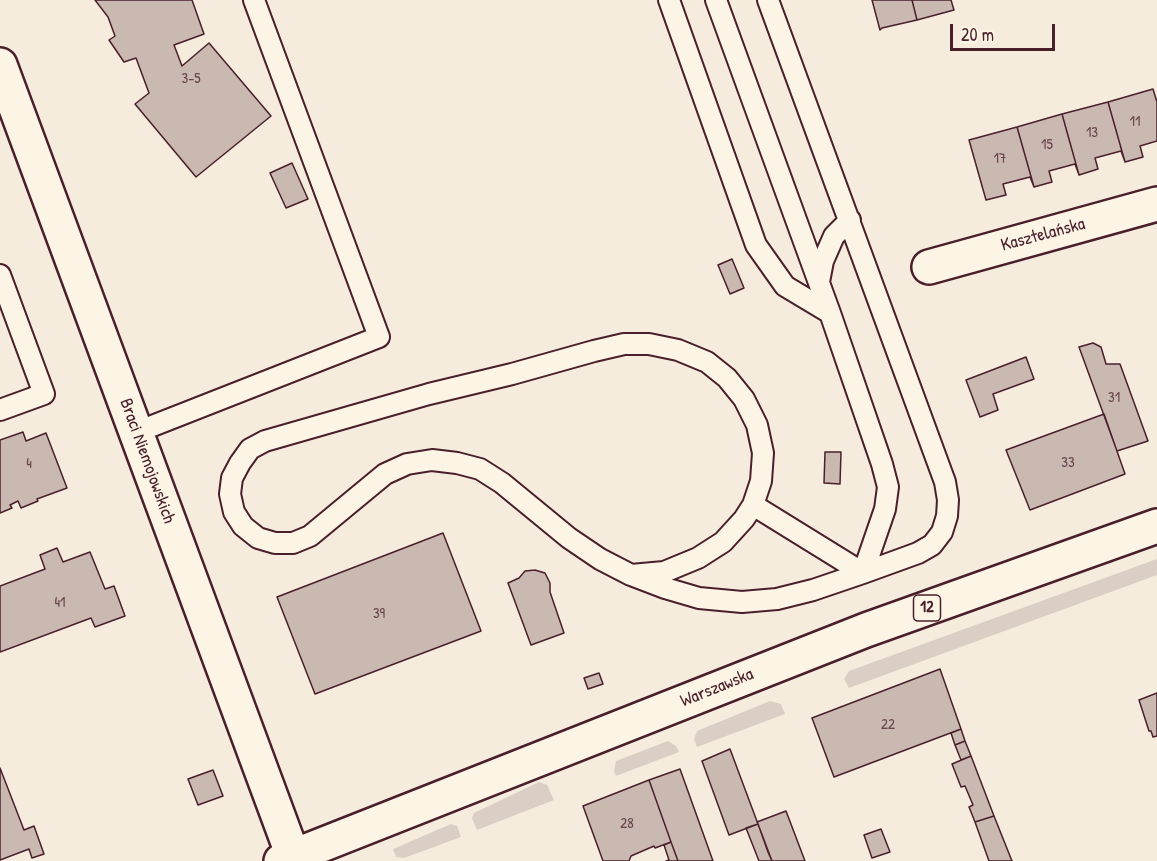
<!DOCTYPE html>
<html>
<head>
<meta charset="utf-8">
<style>
	body { margin:0 }
	#map { position:relative; width:1157px; height:861px; overflow:hidden; background:#f5ecde; font-family:"Patrick Hand",sans-serif }
	canvas { display:block }
	.scale { position:absolute; left:950px; top:24px; width:105px; height:27px; box-sizing:border-box; border:3px solid #4a1f2b; border-top:0; padding-left:8px; font-size:18px; line-height:21px; white-space:nowrap; color:#4a1f2b; -webkit-text-stroke:4px #fcf5e5; paint-order:stroke }
</style>
</head>
<body>
<div id="map">
<canvas width="1157" height="861"></canvas>
<div class="scale">20 m</div>
</div>
<script>
const g = document.querySelector('canvas').getContext('2d');
g.lineJoin = 'round';
function fillPath(path, color) {
  g.fillStyle = color;
  g.fill(path, 'evenodd');
}
function toPath(rows) {
  const path = new Path2D();
  for (const r of rows) {
    path.moveTo(r[0], r[1]);
    for (let i = 2; i < r.length; i += 2) path.lineTo(r[i], r[i + 1]);
  }
  return path;
}
function stroke(path, color, width, dash) {
  g.strokeStyle = color;
  g.lineWidth = width;
  g.lineCap = dash ? 'butt' : 'round';
  g.setLineDash(dash || []);
  g.stroke(path);
}
function drawText(font, color, halo, rows, align = 'center') {
  g.font = font + ' "Patrick Hand",sans-serif';
  g.lineWidth = 4.5;
  g.setLineDash([]);
  g.textBaseline = 'middle';
  g.strokeStyle = halo;
  g.fillStyle = color;
  for (const [text, x, y, turn = 0] of rows) {
    g.save();
    g.translate(x, y);
    g.rotate((+turn || 0) * Math.PI / 180);
    g.textAlign = isNaN(turn) ? turn : align;
    if (halo) g.strokeText(text, 0, 0);
    g.fillText(text, 0, 0);
    g.restore();
  }
}
fillPath(toPath([
	[1157,559,1157,575,849,688,844,679,849,671],
	[770,701,781,704,785,714,697,747,694,739,697,731],
	[668,741,676,746,679,752,616,776,614,771,616,761],
	[539,782,547,785,554,800,477,830,472,818,474,813],
	[451,824,457,826,461,837,404,858,396,857,393,849]
]), '#dbcec4');
const building = toPath([
	[95,0,192,0,204,34,174,45,182,66,209,43,271,116,196,177,135,104,149,93,136,58,124,62,109,40,115,36,108,17,95,0],
	[872,0,912,0,917,20,882,28,880,30,872,0],
	[912,0,951,0,954,10,917,20,912,0],
	[1153,89,1157,102,1157,141,1140,146,1143,157,1125,162,1108,102,1153,89],
	[1108,102,1125,162,1121,151,1095,158,1098,169,1079,175,1062,114,1108,102],
	[1062,114,1079,175,1075,164,1049,171,1052,182,1034,187,1017,127,1062,114],
	[1017,127,1034,187,1030,177,1003,184,1006,195,986,200,969,140,1017,127],
	[292,163,308,199,286,208,270,173,292,163],
	[732,259,744,288,730,294,718,265,732,259],
	[1093,343,1101,347,1106,364,1120,364,1148,441,1117,451,1079,347,1093,343],
	[1026,357,1034,379,993,394,998,410,980,417,966,380,1026,357],
	[1104,414,1125,474,1030,510,1006,450,1104,414],
	[23,432,26,441,46,433,67,488,37,499,38,501,21,508,18,501,10,505,12,508,0,513,0,440,23,432],
	[825,452,841,452,840,484,824,483,825,452],
	[443,533,481,631,315,694,277,597,443,533],
	[57,548,63,562,90,552,105,589,114,586,125,616,95,627,91,618,0,652,0,586,45,569,40,555,57,548],
	[535,570,545,573,550,583,550,592,564,633,531,645,508,583,519,578,525,571,535,570],
	[940,669,961,729,834,777,812,718,940,669],
	[599,673,603,684,588,689,584,678,599,673],
	[1157,693,1157,736,1153,737,1151,731,1149,731,1139,700,1157,693],
	[961,729,965,741,955,745,951,733,961,729],
	[965,741,971,756,961,760,955,745,965,741],
	[730,749,758,824,729,835,702,761,730,749],
	[971,756,994,816,975,822,969,807,973,805,965,786,961,787,952,764,971,756],
	[0,768,24,830,34,826,44,854,32,858,29,849,0,860,0,768],
	[680,769,713,861,678,861,671,842,649,780,680,769],
	[213,770,223,796,198,805,188,779,213,770],
	[649,780,671,842,655,848,654,846,631,856,629,861,603,861,583,806,649,780],
	[786,811,805,861,772,861,758,824,757,822,786,811],
	[994,816,1012,861,989,861,975,822,994,816],
	[758,824,768,852,772,861,759,861,746,828,758,824],
	[881,829,890,852,872,858,864,835,881,829],
	[671,842,678,861,666,861,669,860,664,845,671,842]
]);
fillPath(building, '#cab9b1');
stroke(building, '#4a1f2b', 1.5);
const service = toPath([
	[669,0,756,245,785,286,830,313],
	[716,0,830,313,882,464,888,487,885,509,863,573,753,505],
	[0,275,44,394,0,410],
	[819,282,823,261,834,236,850,220],
	[137,432,379,337,254,0],
	[631,575,664,572,698,558,723,542,744,519,753,505,761,481,763,453,757,425,744,399,727,378,707,362,678,350,649,344,624,344,594,351,512,374,429,394,265,441,250,449,240,463,232,478,230,494,234,512,243,526,258,538,275,543,293,543,310,536,385,474,407,464,432,460,457,463,480,469,502,483,569,538,600,559,631,575,665,588,699,598,742,602,777,599,813,590,863,573,918,553,932,545,942,532,947,516,948,500,945,482,768,0]
]);
const minor = toPath([
	[929,267,1157,204]
]);
const tertiary = toPath([
	[0,65,293,856]
]);
const primary = toPath([
	[281,861,866,630,1157,526]
]);
stroke(service, '#4a1f2b', 24);
stroke(minor, '#4a1f2b', 38);
stroke(tertiary, '#4a1f2b', 38);
stroke(primary, '#4a1f2b', 38);
stroke(service, '#fcf5e5', 20);
stroke(minor, '#fcf5e5', 33);
stroke(tertiary, '#fcf5e5', 33);
stroke(primary, '#fcf5e5', 33);
drawText('15px', '#6a464c', null, [
	["3-5",191,79],
	["11",1135,122],
	["13",1092,133],
	["15",1047,145],
	["17",1000,159],
	["31",1114,398],
	["33",1068,463],
	["4",29,464],
	["41",60,603],
	["39",379,614],
	["22",888,725],
	["28",627,824]
]);
for (const [x, y, w] of [
	[927,608,27]
]) {
  const box = new Path2D();
  box.roundRect(x - w / 2, y - 13, w, 26, 4.5);
  g.fillStyle = '#fcf5e5';
  g.fill(box);
  stroke(box, '#4a1f2b', 1.5);
}
drawText('bold 16px', '#4a1f2b', null, [
	["12",927,608]
]);
drawText('18px', '#4a1f2b', '#fcf5e5', [
	["Kasztelańska",1043,235,-15],
	["Braci Niemojowskich",147,461,70],
	["Warszawska",717,688,-22]
]);
</script>
</body>
</html>
